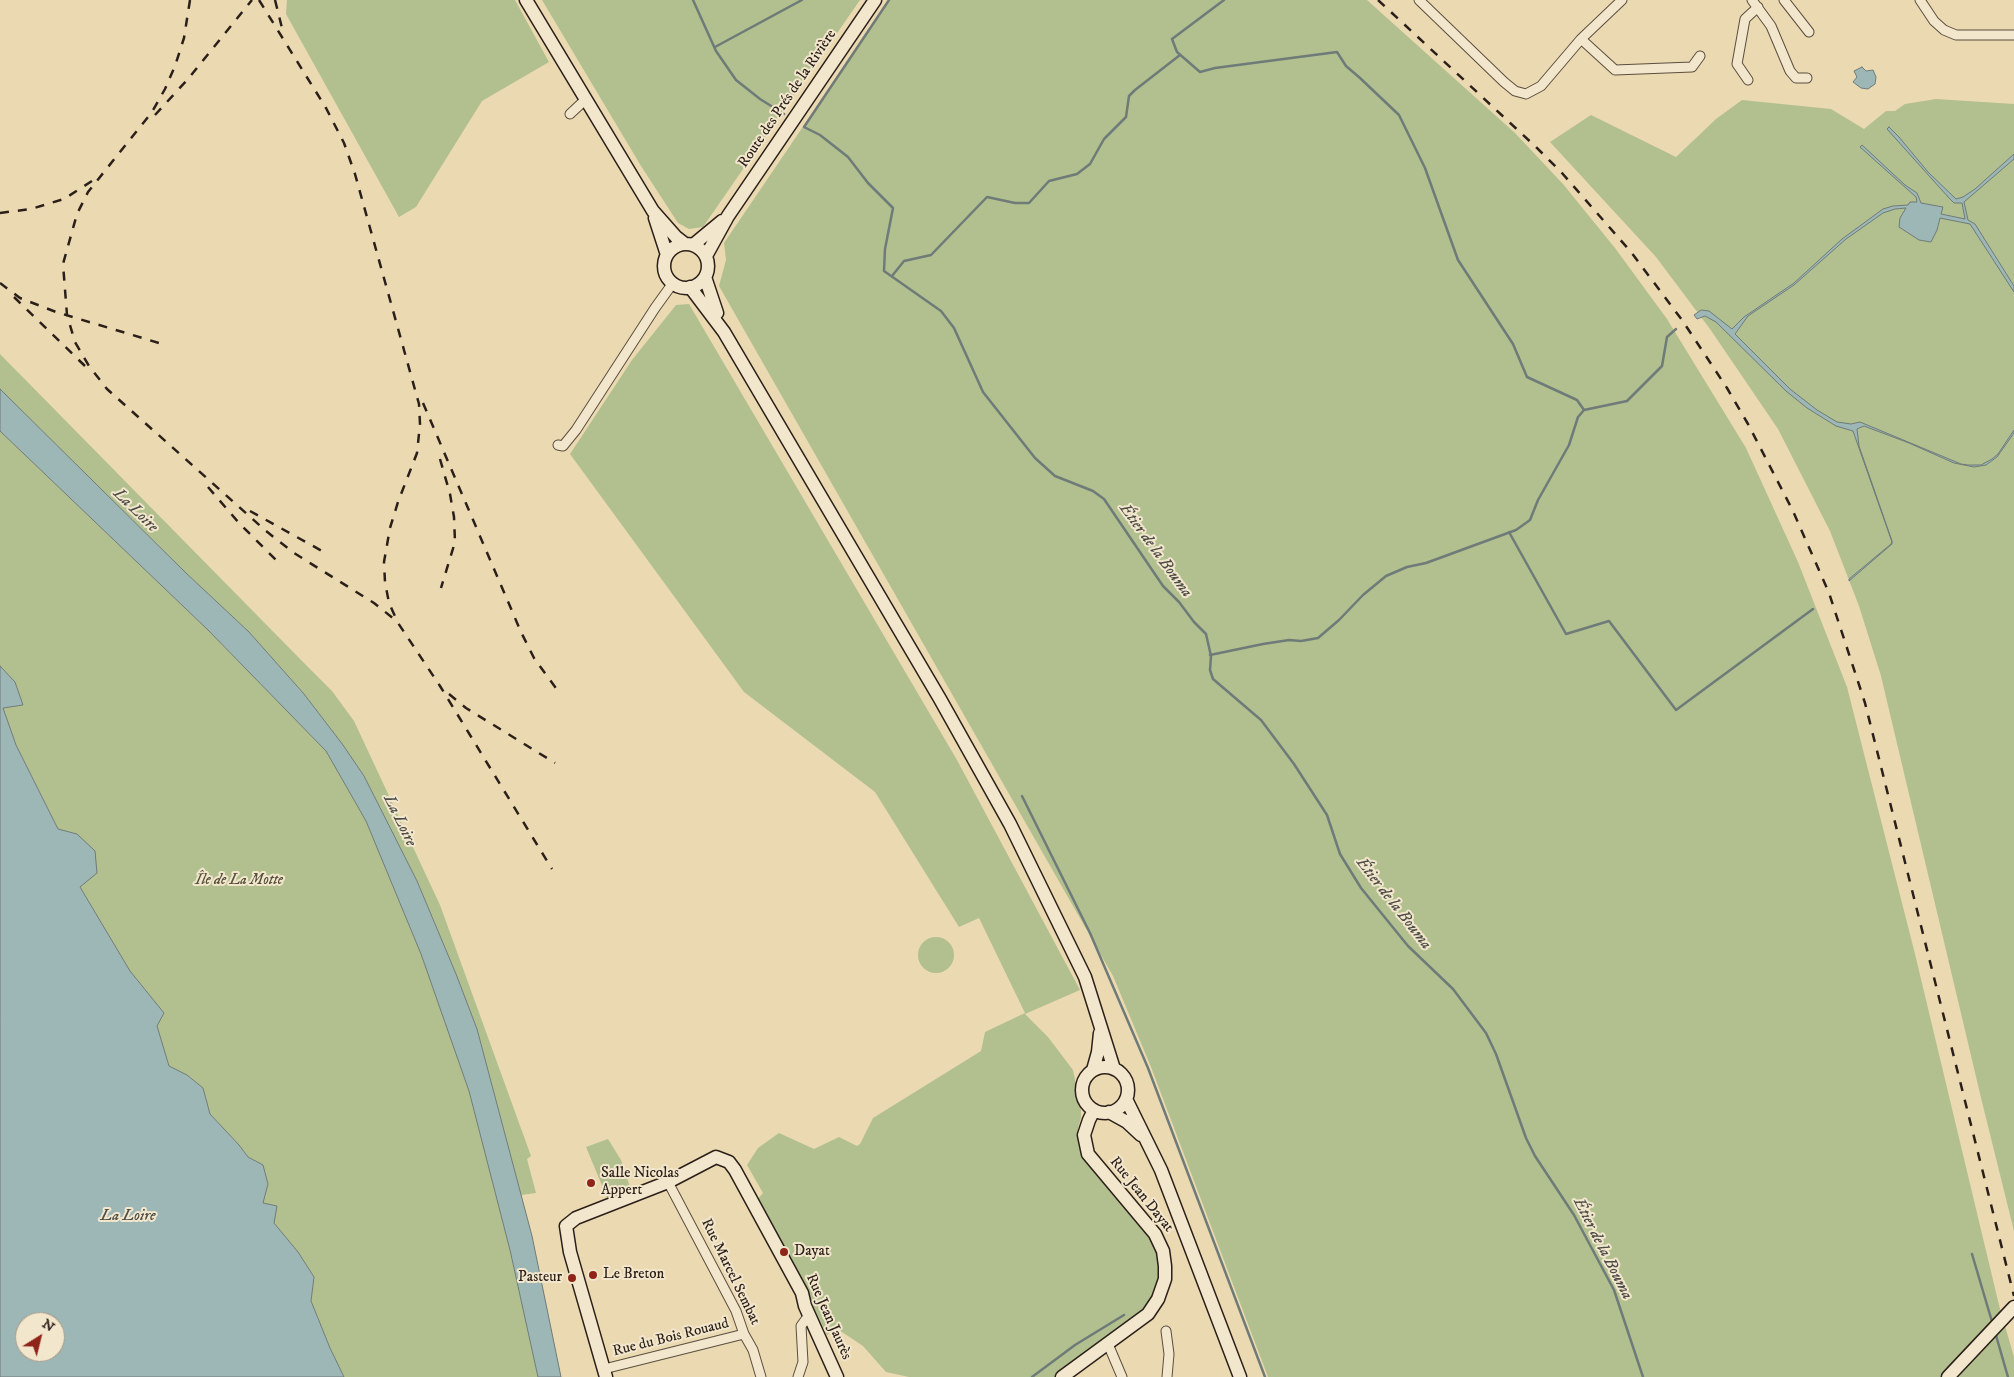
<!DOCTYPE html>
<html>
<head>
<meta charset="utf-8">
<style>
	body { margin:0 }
	#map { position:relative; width:2014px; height:1377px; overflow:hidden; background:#ebd9b1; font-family:"IM FELL DW Pica",serif }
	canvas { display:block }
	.north { position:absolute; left:15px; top:1312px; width:50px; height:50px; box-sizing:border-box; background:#f2e6cc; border:1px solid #a29784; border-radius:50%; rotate:36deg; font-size:14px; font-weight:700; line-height:20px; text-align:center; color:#2b2019 }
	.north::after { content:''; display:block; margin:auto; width:18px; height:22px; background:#8f2418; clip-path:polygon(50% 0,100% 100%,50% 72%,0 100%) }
</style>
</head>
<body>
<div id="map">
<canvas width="2014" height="1377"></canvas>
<div class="north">N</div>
</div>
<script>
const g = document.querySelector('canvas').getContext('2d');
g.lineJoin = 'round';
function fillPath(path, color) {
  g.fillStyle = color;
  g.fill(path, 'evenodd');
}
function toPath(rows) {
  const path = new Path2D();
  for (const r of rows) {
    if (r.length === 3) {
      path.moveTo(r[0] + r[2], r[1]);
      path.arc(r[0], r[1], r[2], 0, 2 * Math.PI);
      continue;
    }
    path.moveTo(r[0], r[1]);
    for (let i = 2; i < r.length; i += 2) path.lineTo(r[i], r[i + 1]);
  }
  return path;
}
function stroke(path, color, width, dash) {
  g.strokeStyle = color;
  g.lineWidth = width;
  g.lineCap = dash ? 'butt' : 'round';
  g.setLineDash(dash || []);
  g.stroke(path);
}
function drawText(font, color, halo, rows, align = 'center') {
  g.font = font + ' "IM FELL DW Pica",serif';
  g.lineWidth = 4;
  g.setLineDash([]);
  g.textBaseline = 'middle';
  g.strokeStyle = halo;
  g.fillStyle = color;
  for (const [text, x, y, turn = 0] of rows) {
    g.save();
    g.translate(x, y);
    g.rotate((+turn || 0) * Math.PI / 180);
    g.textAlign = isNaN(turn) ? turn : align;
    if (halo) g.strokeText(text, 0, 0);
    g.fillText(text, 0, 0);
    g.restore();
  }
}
fillPath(toPath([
	[287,0,515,0,549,62,482,101,416,207,399,217,286,14],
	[542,0,860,0,703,227,689,229,678,223,641,166],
	[889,0,1367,0,1515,133,1563,184,1615,248,1667,319,1746,448,1798,562,1847,687,1915,954,1999,1305,2014,1357,2014,1377,1268,1377,1151,1067,1113,976,719,286,726,260,724,243],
	[1936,99,2014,104,2014,1231,1982,1102,1881,676,1859,606,1830,531,1778,429,1710,329,1656,257,1550,142,1591,115,1676,157,1716,119,1742,100,1831,109,1864,129,1886,111,1895,111,1905,104],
	[689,304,957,760,1080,990,1025,1014,1048,1037,1073,1070,1081,1108,1081,1117,1077,1133,1079,1146,1087,1160,1148,1231,1158,1250,1162,1270,1158,1289,1142,1314,1055,1377,909,1377,886,1372,863,1346,836,1328,827,1335,782,1244,757,1200,763,1193,747,1165,758,1148,779,1133,814,1149,839,1137,857,1146,860,1144,873,1118,981,1051,985,1032,1025,1013,979,918,959,927,875,792,744,692,570,454,632,360,676,305],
	[0,354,306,665,332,691,354,721,440,905,531,1156,527,1159,536,1193,521,1195,477,1029,456,974,417,881,364,776,343,745,304,694,249,632,186,573,0,389],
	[0,431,208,630,326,751,366,821,421,954,469,1091,510,1250,538,1377,344,1377,330,1348,311,1301,314,1277,298,1252,274,1223,263,1203,268,1184,263,1165,248,1157,239,1145,210,1114,203,1088,187,1075,169,1066,157,1026,164,1013,130,971,80,887,77,834,58,829,16,745,3,708,23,705,15,682,0,666],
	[936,955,18],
	[608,1139,621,1160,631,1190,608,1200,586,1147]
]), '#b2c08f');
const water = toPath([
	[1862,67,1866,71,1873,70,1876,77,1875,84,1868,89,1861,88,1853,82,1857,77,1854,71,1862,67],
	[1889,127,1899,137,1928,172,1956,199,1963,197,1975,189,2014,154,2014,159,1964,202,1968,220,1975,224,2014,286,2014,292,1970,224,1940,218,1937,230,1931,242,1919,240,1899,227,1900,218,1906,208,1895,209,1883,213,1846,239,1794,285,1748,316,1735,334,1790,389,1817,410,1837,422,1851,424,1860,422,1961,464,1968,465,1981,465,1992,459,1998,454,2014,430,2014,433,1997,457,1986,465,1974,467,1954,463,1909,443,1864,426,1857,429,1859,446,1892,541,1892,544,1849,581,1849,579,1891,544,1892,542,1853,431,1836,426,1807,408,1786,391,1716,322,1705,316,1697,319,1694,315,1701,310,1709,311,1732,329,1744,317,1794,283,1842,239,1883,209,1893,206,1908,205,1910,202,1917,202,1916,197,1860,147,1862,145,1905,185,1917,193,1921,203,1943,207,1941,214,1965,219,1962,203,1954,203,1949,198,1887,129,1889,127],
	[0,389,186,573,249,632,304,694,343,745,364,776,417,881,456,974,477,1029,532,1236,561,1377,538,1377,510,1250,469,1091,421,954,366,821,326,751,208,630,0,431,0,389],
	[0,666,15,682,23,705,3,708,16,745,58,829,77,834,95,851,97,873,80,887,130,971,164,1013,157,1026,169,1066,187,1075,203,1088,210,1114,239,1145,248,1157,263,1165,268,1184,263,1203,277,1206,274,1223,298,1252,314,1277,311,1301,330,1348,344,1377,0,1377,0,666],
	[25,1322,55,1322,55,1352,25,1352,25,1322]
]);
fillPath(water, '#9db7b7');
stroke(water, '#6f7b78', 1);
stroke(toPath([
	[693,0,716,51,736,80,760,99,784,114],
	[889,0,804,127,820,135,848,157,868,183,893,208,885,249,884,271,941,311,954,328,983,392,1035,458,1055,476,1093,491,1104,499,1163,586,1179,602,1194,622,1206,634,1211,656,1210,670,1213,679,1261,720,1294,764,1327,815,1340,854,1361,888,1408,946,1453,989,1486,1033,1496,1054,1526,1138,1535,1156,1574,1215,1614,1290,1643,1377],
	[1224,0,1172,39,1177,52,1200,72,1215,68,1337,52,1346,66,1360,78,1399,115,1425,168,1458,260,1513,344,1527,377,1577,400,1584,410,1627,401,1662,366,1667,337,1676,329],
	[715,47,802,0],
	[892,276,904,261,931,255,987,197,1015,203,1029,203,1049,181,1077,174,1090,164,1104,139,1126,117,1129,96,1135,90,1180,55],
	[1509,532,1566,634,1609,621,1676,710,1813,609],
	[1210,655,1263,644,1289,640,1301,641,1318,638,1339,620,1363,595,1386,576,1407,567,1426,563,1516,530,1530,520,1538,500,1569,445,1578,417,1584,410],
	[1022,796,1090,933,1148,1068,1265,1377],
	[1972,1254,1993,1325],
	[1995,1332,2008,1377],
	[1032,1377,1075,1345,1124,1315]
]), '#6f7b78', 2.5);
const street = toPath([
	[1419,0,1504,82,1515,91,1526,94,1541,86,1581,39,1622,0],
	[1752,0,1771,26,1790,71,1796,78,1807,78],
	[1784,0,1809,32],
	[1920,0,1934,21,1944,30,1956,35,2014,35],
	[1581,39,1615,70,1692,67,1700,56],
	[1748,80,1737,64,1745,19,1758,7],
	[570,114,585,100],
	[558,445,563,446,576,430,655,308,673,283],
	[668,1182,736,1311,744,1334,753,1350,761,1377],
	[1166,1331,1169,1354,1167,1377],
	[1108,1344,1122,1377],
	[604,1369,744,1334],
	[798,1377,803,1362,801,1326,809,1315]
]);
const secondary = toPath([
	[526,0,653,211,676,237,685,244],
	[655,218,667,255],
	[686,266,22],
	[693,245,722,221],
	[706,256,728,216,875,0],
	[705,277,717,313],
	[690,287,724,332,940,699,1010,824,1085,977,1114,1069],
	[1105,1090,23],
	[1093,1070,1098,1052,1100,1033],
	[1126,1099,1161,1170,1240,1377],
	[1109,1112,1127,1122,1141,1135],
	[606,1377,570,1252,566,1226,576,1218,668,1182,716,1157,729,1162,735,1170,802,1293,805,1306,837,1377],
	[1062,1377,1148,1314,1158,1299,1165,1279,1165,1266,1163,1251,1155,1234,1088,1154,1084,1135,1089,1120,1094,1110],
	[1948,1377,2014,1307]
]);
stroke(street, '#5b4e3f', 11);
stroke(secondary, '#2b2019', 15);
stroke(street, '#f2e6cc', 9);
stroke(secondary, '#f2e6cc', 12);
stroke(toPath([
	[190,0,184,38,175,66,165,89,152,112,88,192,77,214,63,264,67,315,75,342,89,366,107,389,266,531,294,553,374,603,394,619],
	[259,0,326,108,344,143,355,174,419,404,420,424,417,453,398,502,390,528,384,562,385,582,389,603,398,623,440,686,552,869],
	[275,0,283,32],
	[1378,0,1536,147,1562,173,1631,252,1682,320,1727,388,1748,424,1793,511,1829,593,1865,703,2014,1296],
	[155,115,188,79,252,0],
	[0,213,31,209,64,199,92,181],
	[0,283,20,298,56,312,159,343],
	[14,297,86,367],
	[423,403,521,632,534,658,558,691],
	[440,459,450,494,454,517,455,542,441,588],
	[208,487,239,523,276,560],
	[250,511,322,551],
	[449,694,466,708,555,763]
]), '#2b2019', 2.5, [9, 9]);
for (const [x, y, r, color] of [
	[591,1183,5,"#8f2418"],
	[784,1252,5,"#8f2418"],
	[593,1275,5,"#8f2418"],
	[572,1278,5,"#8f2418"]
]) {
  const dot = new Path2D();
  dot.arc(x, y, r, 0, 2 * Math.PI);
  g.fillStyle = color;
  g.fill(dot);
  stroke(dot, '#f2e6cc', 2);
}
drawText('15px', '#2b2019', '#f2e6cc', [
	["Route des Prés de la Rivière",788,99,-56],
	["Rue Jean Dayat",1141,1195,51],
	["Rue Marcel Sembat",730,1272,64],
	["Rue Jean Jaurès",828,1317,66],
	["Rue du Bois Rouaud",671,1338,-14]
]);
drawText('italic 15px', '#54503c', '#f2e6cc', [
	["Île de La Motte",239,881]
]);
drawText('15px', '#2b2019', '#f2e6cc', [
	["Salle Nicolas",601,1174],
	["Appert",601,1191],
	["Dayat",794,1252],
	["Le Breton",603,1275],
	["Pasteur",562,1278,"right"]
], 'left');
drawText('italic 16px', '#4d4d48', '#f2e6cc', [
	["La Loire",135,511,44],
	["Étier de la Bouma",1155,551,54],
	["La Loire",399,821,64],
	["Étier de la Bouma",1393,904,52],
	["La Loire",128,1217],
	["Étier de la Bouma",1602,1249,63]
]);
</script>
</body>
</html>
